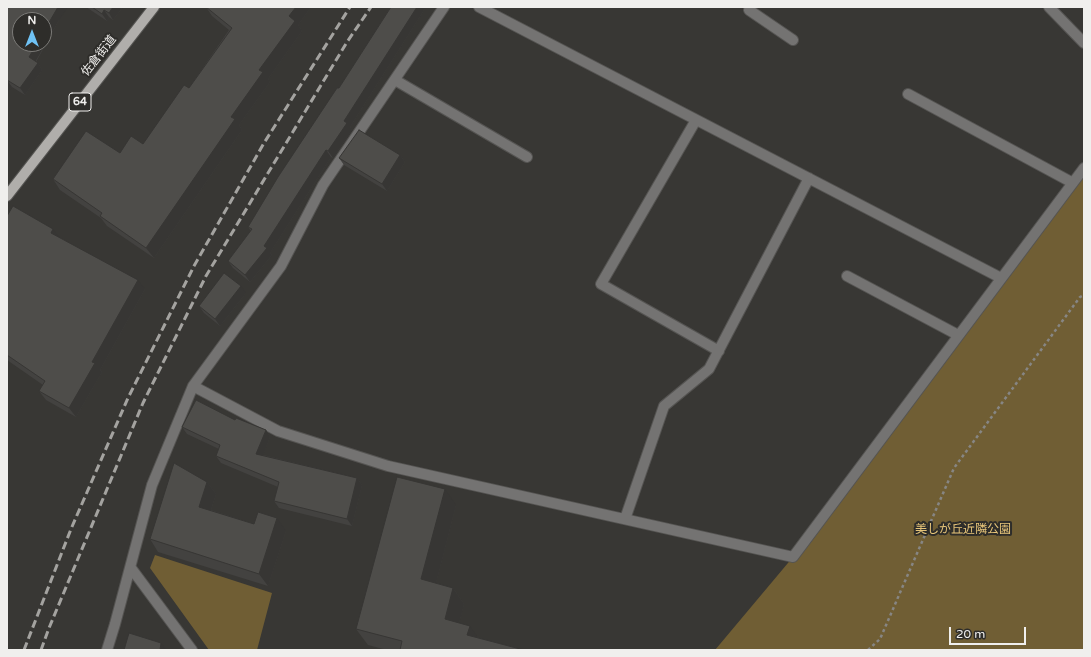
<!DOCTYPE html>
<html>
<head>
<meta charset="utf-8">
<style>
	body { margin:0 }
	#map { position:relative; width:1091px; height:657px; overflow:hidden; background:#383734; font-family:"Varela Round",sans-serif }
	canvas { display:block }
	.frame { position:absolute; inset:0; border:8px solid #f0efed; pointer-events:none }
	.north { position:absolute; left:12px; top:12px; width:40px; height:40px; box-sizing:border-box; background:#2e2d2a; border:1px solid #7c7b78; border-radius:50%; rotate:0deg; font-size:11px; font-weight:700; line-height:16px; text-align:center; color:#f0efed }
	.north::after { content:''; display:block; margin:auto; width:14px; height:18px; background:#6fc2f4; clip-path:polygon(50% 0,100% 100%,50% 72%,0 100%) }
	.scale { position:absolute; left:949px; top:627px; width:77px; height:18px; box-sizing:border-box; border:2px solid #f0efed; border-top:0; padding-left:5px; font-size:12px; line-height:14px; white-space:nowrap; color:#f0efed; -webkit-text-stroke:3px #2e2d2a; paint-order:stroke }
</style>
</head>
<body>
<div id="map">
<canvas width="1091" height="657"></canvas>
<div class="frame"></div>
<div class="north">N</div>
<div class="scale">20 m</div>
</div>
<script>
const g = document.querySelector('canvas').getContext('2d');
g.lineJoin = 'round';
function fillPath(path, color) {
  g.fillStyle = color;
  g.fill(path, 'evenodd');
}
function toPath(rows) {
  const path = new Path2D();
  for (const r of rows) {
    path.moveTo(r[0], r[1]);
    for (let i = 2; i < r.length; i += 2) path.lineTo(r[i], r[i + 1]);
  }
  return path;
}
function stroke(path, color, width, dash) {
  g.strokeStyle = color;
  g.lineWidth = width;
  g.lineCap = dash ? 'butt' : 'round';
  g.setLineDash(dash || []);
  g.stroke(path);
}
function drawText(font, color, halo, rows, align = 'center') {
  g.font = font + ' "Varela Round","Noto Sans JP",sans-serif';
  g.lineWidth = 4;
  g.setLineDash([]);
  g.textBaseline = 'middle';
  g.strokeStyle = halo;
  g.fillStyle = color;
  for (const [text, x, y, turn = 0] of rows) {
    g.save();
    g.translate(x, y);
    g.rotate((+turn || 0) * Math.PI / 180);
    g.textAlign = isNaN(turn) ? turn : align;
    if (halo) g.strokeText(text, 0, 0);
    g.fillText(text, 0, 0);
    g.restore();
  }
}
fillPath(toPath([
	[1084,168,1084,650,715,650,793,557],
	[155,555,272,593,257,650,209,650,150,568]
]), '#705e34');
const minor = toPath([
	[479,7,1001,278],
	[1049,7,1084,43],
	[749,10,793,40],
	[395,80,527,157],
	[908,94,1073,183],
	[696,120,601,284,719,351],
	[847,276,958,335],
	[193,386,278,431,388,466,793,557,1084,168],
	[625,519,664,406,709,369,809,178],
	[131,568,192,650],
	[107,650,115,624,152,485,193,386,281,266,323,185,444,7]
]);
const major = toPath([
	[7,196,154,7]
]);
stroke(minor, '#555452', 12);
stroke(major, '#555452', 12);
stroke(toPath([
	[868,650,880,639,954,468,1080,297,1084,295]
]), '#878684', 2.5, [3, 3]);
stroke(minor, '#747372', 10);
stroke(major, '#b0aeab', 10);
stroke(toPath([
	[24,650,71,529,128,398,194,266,264,143,350,7],
	[41,650,49,628,143,403,206,276,347,42,371,7]
]), '#a4a3a0', 3, [8, 4]);
fillPath(toPath([
	[7,7,59,20,36,62,38,63,42,70,25,95,12,87,7,93],
	[86,7,123,7,113,20,109,17,107,21],
	[206,7,311,7,298,25,302,31,268,79,270,82,239,125,242,130,154,258,107,226,101,218,60,190,53,179,143,144,189,88,229,30,212,16],
	[389,7,426,7,350,127,352,130,333,158,331,157,270,253,272,255,250,282,233,268,228,261,251,231,248,227,339,88,390,8],
	[400,155,405,162,387,191,344,165,339,158],
	[7,216,59,237,145,289,100,370,102,372,76,417,46,400,39,391,43,385,7,360],
	[246,293,220,326,204,313,199,306],
	[235,420,266,430,270,437,263,455,357,478,362,485,352,526,279,508,274,501,278,487,221,463,216,456,219,449,187,434,182,427],
	[207,482,216,494,211,510,254,524,286,531,268,586,158,552,150,539],
	[456,505,436,583,453,588,464,604,459,623,479,638,524,650,387,650,368,645,356,629]
]), '#434240');
fillPath(toPath([
	[58,7,68,7,59,20,34,64,29,57,37,44,44,44,44,31],
	[113,7,123,7,113,20,109,13],
	[296,7,311,7,298,25,302,31,268,79,270,82,239,125,242,130,154,258,146,248,231,117,259,70,289,16],
	[417,7,426,7,350,127,352,130,333,158,328,151,344,121],
	[104,10,109,17,107,21,102,14],
	[38,63,42,70,25,95,20,88],
	[7,80,12,87,7,93],
	[326,150,331,157,270,253,272,255,250,282,245,275],
	[400,155,405,162,387,191,382,184],
	[53,229,60,238,51,233],
	[138,280,145,289,100,370,102,372,76,417,69,408,92,362],
	[241,286,246,293,220,326,215,319],
	[266,430,270,437,261,461,256,454],
	[357,478,362,485,352,526,347,519],
	[207,482,216,494,208,519,199,507],
	[445,489,456,505,433,595,421,579],
	[277,518,286,531,268,586,259,574],
	[7,522,10,526,7,534],
	[453,588,464,604,456,635,445,619],
	[470,626,481,642,467,635],
	[161,643,166,650,160,650]
]), '#373634');
const building = toPath([
	[7,7,58,7,44,31,44,20,20,20,20,44,37,44,29,57,38,63,20,88,7,80,7,7],
	[92,7,113,7,109,13,104,10,102,14,92,7],
	[206,7,296,7,289,16,295,21,259,70,263,72,231,117,235,119,146,248,100,216,102,213,53,179,86,131,120,153,131,136,143,144,184,85,189,88,232,28,206,7],
	[391,7,417,7,344,121,347,123,328,151,326,150,264,246,267,248,245,275,228,261,252,229,248,227,278,177,337,88,339,88,391,7],
	[359,130,400,155,382,184,339,158,359,130],
	[13,206,53,229,51,233,138,280,92,362,95,363,69,408,39,391,45,381,7,355,7,216,13,206],
	[224,273,241,286,215,319,199,306,224,273],
	[196,400,235,420,236,418,266,430,256,454,357,478,347,519,274,501,279,482,216,456,220,445,182,427,196,400],
	[174,463,207,482,199,507,254,524,258,512,277,518,259,574,150,539,174,463],
	[397,477,445,489,421,579,453,588,445,619,470,626,467,635,524,650,400,650,402,641,356,629,397,477],
	[129,633,161,643,160,650,124,650,129,633]
]);
fillPath(building, '#4e4d4a');
stroke(building, '#373634', 1);
for (const [x, y, w] of [
	[80,102,22]
]) {
  const box = new Path2D();
  box.roundRect(x - w / 2, y - 9, w, 18, 3);
  g.fillStyle = '#2e2d2a';
  g.fill(box);
  stroke(box, '#f0efed', 1);
}
drawText('bold 11px', '#f0efed', null, [
	["64",80,102]
]);
drawText('12px', '#f0efed', '#2e2d2a', [
	["佐倉街道",99,56,-52]
]);
drawText('12px', '#e7c579', '#2e2d2a', [
	["美しが丘近隣公園",963,530]
]);
</script>
</body>
</html>
